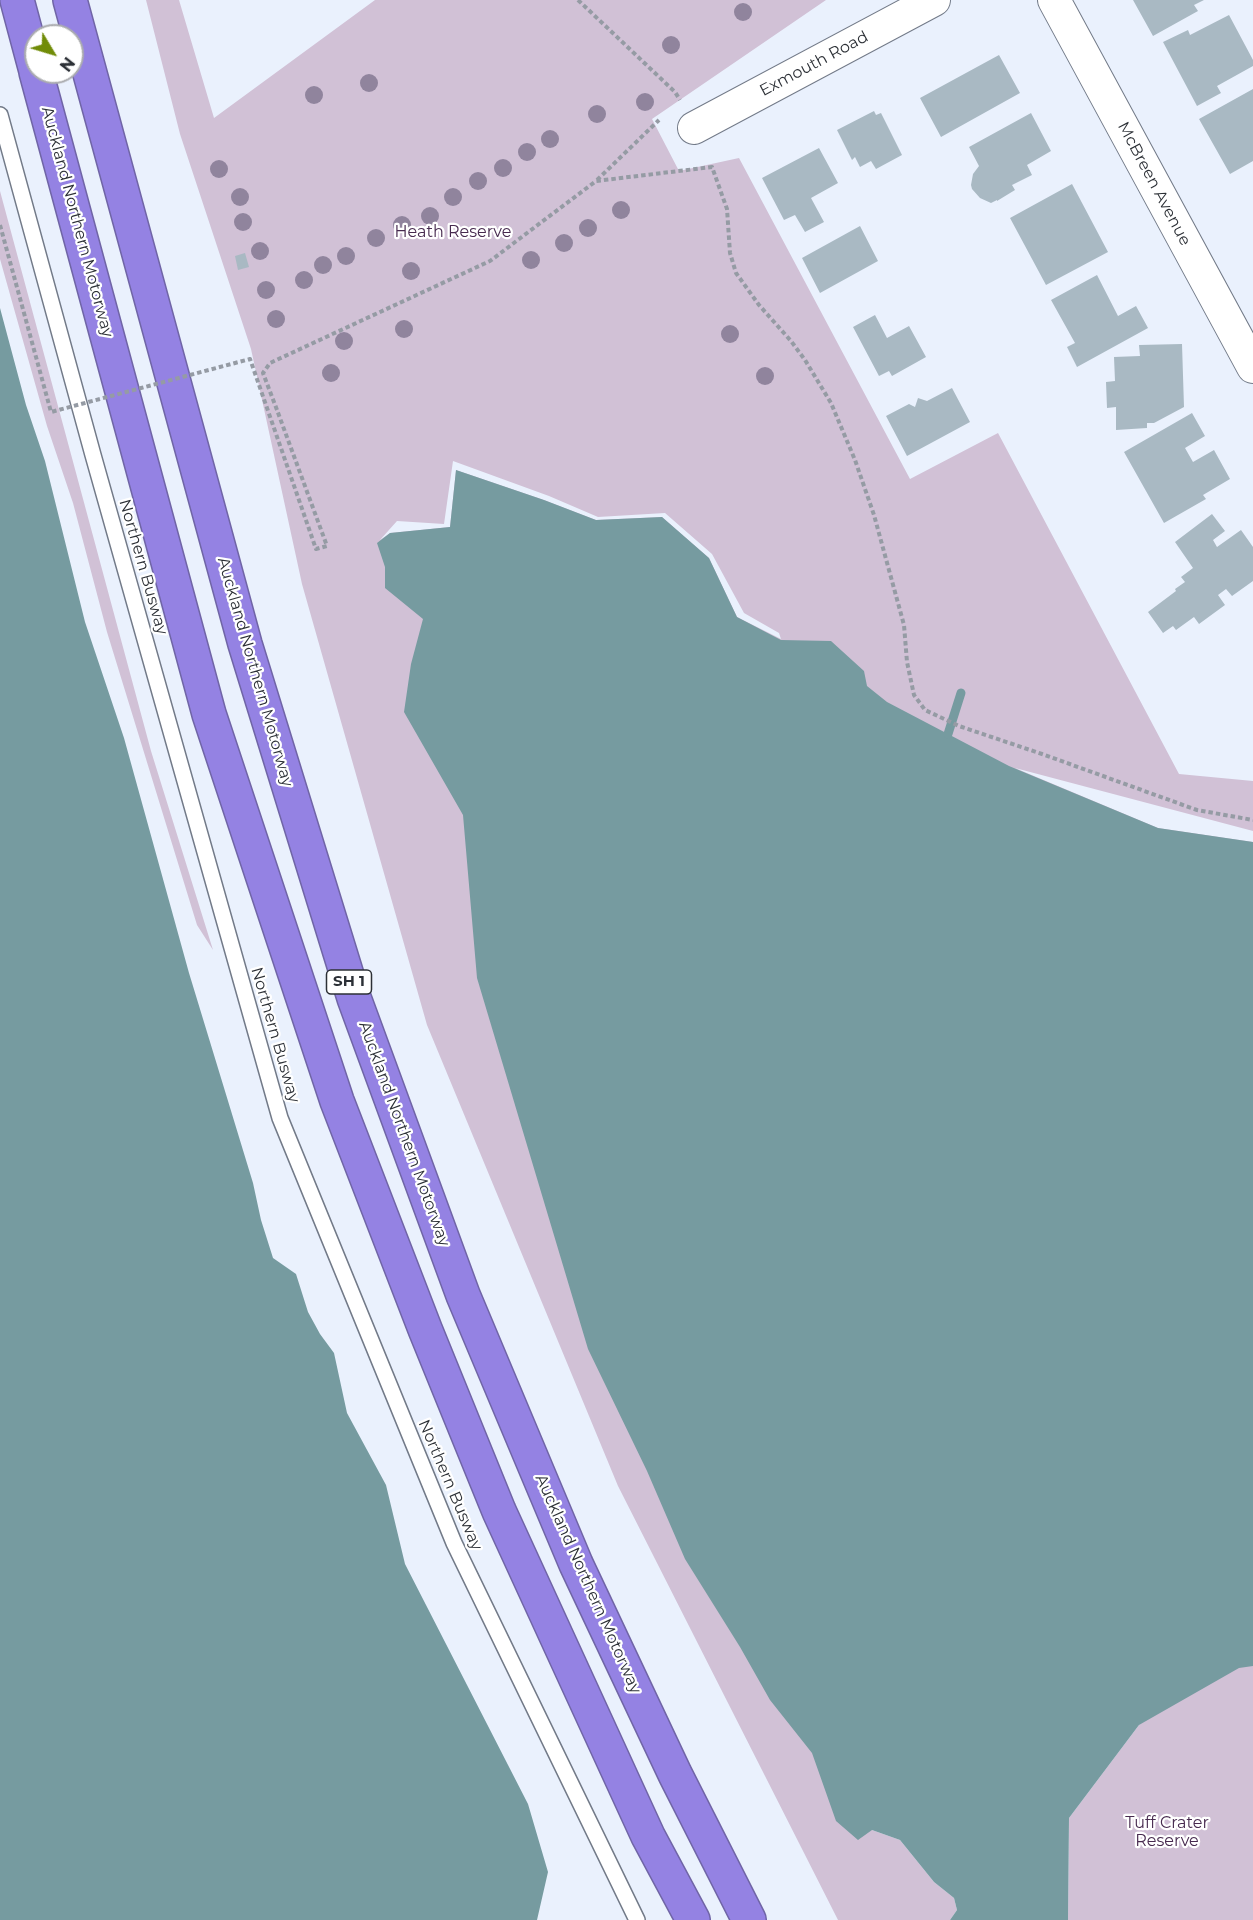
<!DOCTYPE html>
<html>
<head>
<meta charset="utf-8">
<style>
	body { margin:0 }
	#map { position:relative; width:1253px; height:1920px; overflow:hidden; background:#eaf1fd; font-family:Montserrat,sans-serif }
	canvas { display:block }
	.north { position:absolute; left:24px; top:24px; width:60px; height:60px; box-sizing:border-box; background:#fff; border:2px solid #abacaf; border-radius:50%; rotate:128deg; font-size:16px; font-weight:700; line-height:24px; text-align:center; color:#2c3036 }
	.north::after { content:''; display:block; margin:auto; width:21px; height:27px; background:#718c08; clip-path:polygon(50% 0,100% 100%,50% 72%,0 100%) }
</style>
</head>
<body>
<div id="map">
<canvas width="1253" height="1920"></canvas>
<div class="north">N</div>
</div>
<script>
const g = document.querySelector('canvas').getContext('2d');
g.lineJoin = 'round';
function fillPath(path, color) {
  g.fillStyle = color;
  g.fill(path, 'evenodd');
}
function toPath(rows) {
  const path = new Path2D();
  for (const r of rows) {
    path.moveTo(r[0], r[1]);
    for (let i = 2; i < r.length; i += 2) path.lineTo(r[i], r[i + 1]);
  }
  return path;
}
function stroke(path, color, width, dash) {
  g.strokeStyle = color;
  g.lineWidth = width;
  g.lineCap = dash ? 'butt' : 'round';
  g.setLineDash(dash || []);
  g.stroke(path);
}
function drawText(font, color, halo, rows, align = 'center') {
  g.font = font + ' Montserrat,sans-serif';
  g.lineWidth = 4.5;
  g.setLineDash([]);
  g.textBaseline = 'middle';
  g.strokeStyle = halo;
  g.fillStyle = color;
  for (const [text, x, y, turn = 0] of rows) {
    g.save();
    g.translate(x, y);
    g.rotate((+turn || 0) * Math.PI / 180);
    g.textAlign = isNaN(turn) ? turn : align;
    if (halo) g.strokeText(text, 0, 0);
    g.fillText(text, 0, 0);
    g.restore();
  }
}
fillPath(toPath([
	[146,0,179,0,214,118,375,0,826,0,652,119,679,171,739,158,910,479,998,433,1179,774,1253,781,1253,831,1015,768,1158,828,1253,842,872,1830,900,1840,934,1882,954,1898,957,1910,950,1920,838,1920,618,1486,427,1025,302,584,251,349,180,134],
	[453,461,549,496,598,517,665,513,712,554,744,613,779,633,781,639,737,617,709,558,662,517,596,520,544,500,456,470,450,527,390,533,380,540,397,521,444,524],
	[0,191,151,751,213,950,197,925,107,632,73,503,47,426,0,259],
	[1253,1547,1253,1920,1068,1920,1069,1818,1139,1725]
]), '#d1c1d6');
fillPath(toPath([
	[0,308,26,405,45,461,85,622,124,738,189,973,253,1183,261,1220,273,1258,296,1274,308,1312,320,1334,334,1353,347,1413,386,1485,405,1564,528,1804,548,1872,537,1920,0,1920],
	[456,470,544,500,596,520,662,517,709,558,737,617,781,640,831,641,864,671,867,686,887,702,1009,766,1158,828,1253,842,1253,1666,1239,1668,1139,1725,1069,1818,1068,1920,950,1920,957,1910,954,1898,934,1882,900,1840,872,1830,858,1840,836,1821,812,1753,770,1700,740,1647,685,1559,647,1471,588,1349,477,978,463,815,404,712,411,664,423,619,385,588,385,567,377,543,390,533,450,527]
]), '#769ba0');
stroke(toPath([
	[948,734,961,693]
]), '#769ba0', 9);
fillPath(toPath([
	[1133,0,1204,0,1194,5,1198,11,1153,36],
	[1229,15,1253,60,1253,66,1217,86,1221,93,1197,106,1163,42,1188,30,1190,35],
	[999,55,1020,93,941,137,920,98],
	[1253,89,1253,161,1230,174,1199,119],
	[874,111,876,115,881,113,902,155,876,169,871,161,860,167,855,157,852,160,837,130],
	[1031,113,1051,151,1027,165,1032,175,1012,185,1015,190,997,201,997,200,991,203,980,198,972,189,971,185,973,174,979,166,969,147],
	[819,148,838,183,811,198,824,222,805,232,795,215,784,220,762,178],
	[1072,184,1108,252,1046,285,1010,218],
	[860,226,878,261,820,293,802,258],
	[245,253,249,267,238,270,235,256],
	[1097,275,1118,316,1136,306,1148,328,1077,367,1067,347,1075,343,1051,300],
	[875,315,887,338,909,326,926,357,892,376,889,371,879,376,853,327],
	[1182,344,1184,407,1154,423,1147,423,1147,428,1116,430,1116,407,1107,408,1106,382,1115,381,1114,357,1140,356,1139,345],
	[952,388,970,422,907,456,886,416,909,404,915,407,918,398,927,401],
	[1192,413,1205,436,1185,448,1193,462,1214,450,1230,479,1203,495,1206,499,1164,523,1124,452],
	[1212,514,1225,531,1213,540,1217,547,1241,530,1253,547,1253,581,1232,596,1226,589,1218,595,1225,605,1199,624,1194,617,1176,630,1173,626,1163,633,1148,612,1176,591,1175,589,1185,582,1181,577,1193,568,1175,542]
]), '#a9b9c3');
const lane = toPath([
	[0,115,93,455,280,1118,454,1543,637,1920]
]);
const street = toPath([
	[1054,0,1253,367],
	[694,128,934,0]
]);
const highway = toPath([
	[17,0,36,71],
	[70,0,245,644,354,998,463,1295,576,1564,675,1774,749,1920],
	[36,72,209,714,337,1101,425,1329,499,1511,648,1836,693,1920]
]);
stroke(lane, '#727a88', 18);
stroke(street, '#727a88', 34);
stroke(highway, '#7065a6', 36);
stroke(toPath([
	[578,0,675,92,680,100],
	[597,180,659,120],
	[277,410,263,373,270,363,490,261,596,181,712,167,727,209,730,253,736,273,759,305,791,341,805,360,831,403,855,460,874,515,904,625,907,662,914,695,925,710,959,726,1042,754,1197,810,1253,820]
]), '#959ba4', 4, [4.5, 3]);
stroke(lane, '#fff', 15);
stroke(street, '#fff', 32);
stroke(highway, '#9482e3', 33);
stroke(toPath([
	[0,225,51,412,250,359,316,549,327,546,277,410]
]), '#959ba4', 4, [4.5, 3]);
g.fillStyle = '#90849d';
for (const [x, y] of [
	[743,12],
	[671,45],
	[369,83],
	[314,95],
	[645,102],
	[597,114],
	[550,139],
	[527,152],
	[503,168],
	[219,169],
	[478,181],
	[240,197],
	[453,197],
	[621,210],
	[430,216],
	[243,222],
	[402,225],
	[588,228],
	[376,238],
	[564,243],
	[260,251],
	[346,256],
	[531,260],
	[323,265],
	[411,271],
	[304,280],
	[266,290],
	[276,319],
	[404,329],
	[730,334],
	[344,341],
	[331,373],
	[765,376]
]) {
  g.beginPath();
  g.arc(x, y, 9, 0, 2 * Math.PI);
  g.fill();
}
for (const [x, y, w] of [
	[349,982,45]
]) {
  const box = new Path2D();
  box.roundRect(x - w / 2, y - 12, w, 24, 4.5);
  g.fillStyle = '#fff';
  g.fill(box);
  stroke(box, '#2c3036', 1.5);
}
drawText('bold 15px', '#2c3036', null, [
	["SH 1",349,982]
]);
drawText('16px', '#2c3036', '#fff', [
	["Exmouth Road",814,64,-28],
	["McBreen Avenue",1154,184,62],
	["Auckland Northern Motorway",77,222,75],
	["Northern Busway",143,567,74],
	["Auckland Northern Motorway",255,672,74],
	["Northern Busway",275,1035,74],
	["Auckland Northern Motorway",404,1134,70],
	["Northern Busway",450,1485,67],
	["Auckland Northern Motorway",588,1584,66]
]);
drawText('16px', '#472a4f', '#fff', [
	["Heath Reserve",453,232],
	["Tuff Crater",1167,1823],
	["Reserve",1167,1841]
]);
</script>
</body>
</html>
